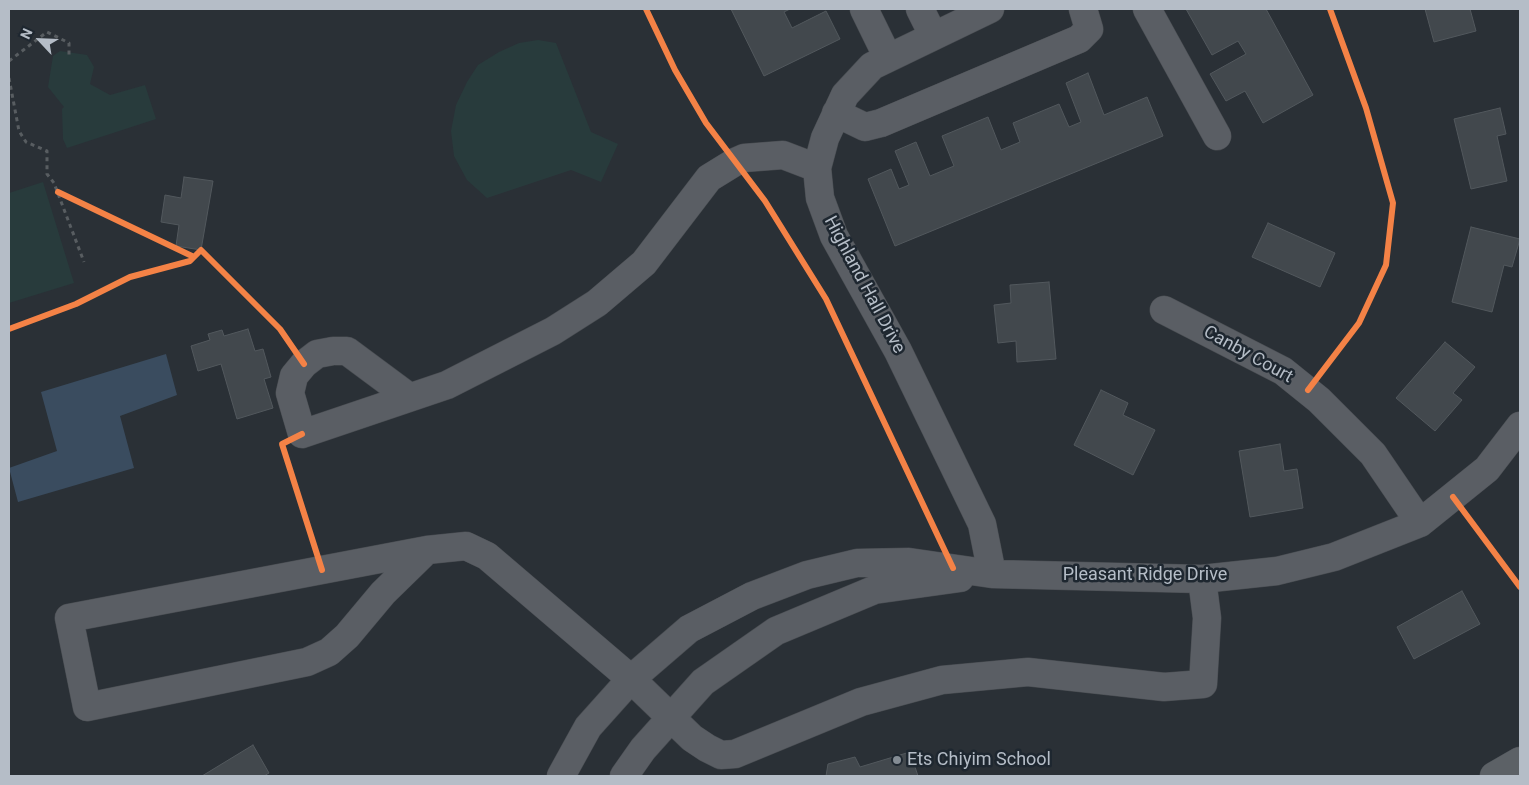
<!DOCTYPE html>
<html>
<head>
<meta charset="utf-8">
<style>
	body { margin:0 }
	#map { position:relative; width:1529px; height:785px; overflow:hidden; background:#2a3036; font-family:Roboto,sans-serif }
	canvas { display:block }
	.frame { position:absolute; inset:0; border:10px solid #b5bdc7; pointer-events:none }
	.north { position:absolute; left:15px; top:15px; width:50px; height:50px; -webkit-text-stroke:4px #1e2730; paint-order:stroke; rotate:295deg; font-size:14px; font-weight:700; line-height:20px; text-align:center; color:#b5bdc7 }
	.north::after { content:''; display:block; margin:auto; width:18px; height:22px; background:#b5bdc7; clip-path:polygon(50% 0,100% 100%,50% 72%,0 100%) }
</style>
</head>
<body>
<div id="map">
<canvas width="1529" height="785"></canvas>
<div class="frame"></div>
<div class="north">N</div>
</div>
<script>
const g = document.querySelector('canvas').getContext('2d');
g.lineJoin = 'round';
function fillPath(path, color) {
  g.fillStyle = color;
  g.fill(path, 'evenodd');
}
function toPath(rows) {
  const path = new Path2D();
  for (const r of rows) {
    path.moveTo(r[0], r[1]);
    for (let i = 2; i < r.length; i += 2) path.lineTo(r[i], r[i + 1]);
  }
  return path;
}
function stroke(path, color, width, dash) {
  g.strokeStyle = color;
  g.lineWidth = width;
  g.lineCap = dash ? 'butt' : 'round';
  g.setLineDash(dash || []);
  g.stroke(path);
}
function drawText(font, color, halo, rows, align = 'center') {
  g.font = font + ' Roboto,sans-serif';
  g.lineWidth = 5;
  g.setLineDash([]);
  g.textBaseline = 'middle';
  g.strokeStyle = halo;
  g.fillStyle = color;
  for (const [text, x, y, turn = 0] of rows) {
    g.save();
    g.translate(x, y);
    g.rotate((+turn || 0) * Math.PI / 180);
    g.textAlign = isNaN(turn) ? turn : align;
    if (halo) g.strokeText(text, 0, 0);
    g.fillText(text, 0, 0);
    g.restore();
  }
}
fillPath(toPath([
	[538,40,556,43,591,132,618,144,601,182,571,170,487,198,467,180,454,156,451,131,456,105,467,82,478,65,499,52,519,43],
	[60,51,87,55,94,67,90,84,110,95,145,85,156,119,67,148,63,139,62,109,64,107,48,87,53,56],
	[43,182,74,283,9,303,9,193]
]), '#283b3c');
fillPath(toPath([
	[166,354,177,395,120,416,134,468,18,502,9,468,57,451,41,392]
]), '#3a4c5f');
const building = toPath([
	[731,9,790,9,784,12,792,28,826,11,840,39,764,76,731,9],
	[1186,9,1266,9,1313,95,1263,123,1245,91,1226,101,1210,74,1246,54,1238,41,1212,55,1186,9],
	[1425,9,1470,9,1476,31,1434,42,1425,9],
	[1088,73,1104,115,1147,97,1163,136,895,246,868,179,891,169,899,189,909,185,895,151,916,142,930,176,954,166,942,136,988,117,1001,150,1020,142,1013,123,1059,104,1069,127,1081,122,1066,83,1088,73],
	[1500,108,1506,134,1497,136,1507,181,1471,189,1454,119,1500,108],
	[184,177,213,181,201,250,176,246,179,225,161,222,165,195,181,198,184,177],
	[1268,223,1335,253,1320,287,1252,257,1268,223],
	[1471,227,1520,239,1512,267,1504,265,1492,312,1452,302,1471,227],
	[1049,282,1056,359,1017,362,1016,341,998,343,994,305,1011,303,1010,285,1049,282],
	[248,329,255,351,263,349,271,377,264,379,273,408,237,419,221,364,198,371,191,346,210,340,208,334,222,330,224,336,248,329],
	[1445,342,1475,367,1453,393,1462,400,1435,431,1396,398,1445,342],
	[1101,390,1128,403,1123,415,1155,430,1133,475,1074,445,1101,390],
	[1280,444,1284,471,1297,469,1303,508,1250,517,1239,451,1280,444],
	[1462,591,1480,624,1414,659,1397,627,1462,591],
	[253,745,269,773,264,776,202,776,253,745],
	[910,752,918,776,826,776,828,764,855,757,860,767,910,752]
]);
fillPath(building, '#42484d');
stroke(building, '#52585d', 1);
const minor = toPath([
	[864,9,888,58],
	[920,9,933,35],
	[990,9,872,66,845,95,825,138,817,168,820,198,834,236,898,351,982,524,992,574],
	[1147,9,1217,136],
	[836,113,865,127,881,123,1079,39,1089,29,1083,9],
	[1164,310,1283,371,1319,400,1373,454,1420,523],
	[409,397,347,351,333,351,317,354,304,364,294,376,290,393,302,434,447,385,553,331,597,303,644,263,709,178,735,162,744,158,783,155,817,168],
	[427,550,383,593,347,636,329,652,307,662,87,707,69,618,427,550,466,546,487,556,631,679,692,738,707,748,721,755,735,754,861,702,942,680,1028,672,1164,687,1203,684,1207,618,1202,579],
	[561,776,588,727,631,679,689,629,752,596,807,575,857,563,909,562,992,574,1202,579,1277,571,1334,557,1420,523,1487,469,1520,426],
	[624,776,643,749,703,682,776,631,874,590,960,578]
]);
const major = toPath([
	[1494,776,1520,761]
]);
stroke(minor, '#484c51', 29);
stroke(major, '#484d53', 29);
stroke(toPath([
	[9,61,47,32,69,43,69,57],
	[9,78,19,131,26,142,47,151,47,174,54,183,84,262]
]), '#585d61', 3, [4, 4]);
stroke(minor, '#5a5e64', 28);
stroke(major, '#5c6166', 28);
stroke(toPath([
	[646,9,675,70,706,123,765,201,826,299,953,568],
	[58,192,194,257],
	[9,329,76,304,130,277,190,261,201,250,280,329,304,364],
	[1308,390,1359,323,1386,265,1393,203,1366,108,1330,9],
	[302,434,282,444,322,570],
	[1453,497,1520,587]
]), '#f48246', 6);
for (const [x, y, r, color] of [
	[897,760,5,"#848c94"]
]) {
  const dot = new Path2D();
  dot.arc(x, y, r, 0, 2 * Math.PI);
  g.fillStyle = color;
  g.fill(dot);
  stroke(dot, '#1e2730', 2);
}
drawText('18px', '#b5bdc7', '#1e2730', [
	["Highland Hall Drive",864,285,62],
	["Canby Court",1248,355,29],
	["Pleasant Ridge Drive",1145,575]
]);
drawText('18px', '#b5bdc7', '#1e2730', [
	["Ets Chiyim School",907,760]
], 'left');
</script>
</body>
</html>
